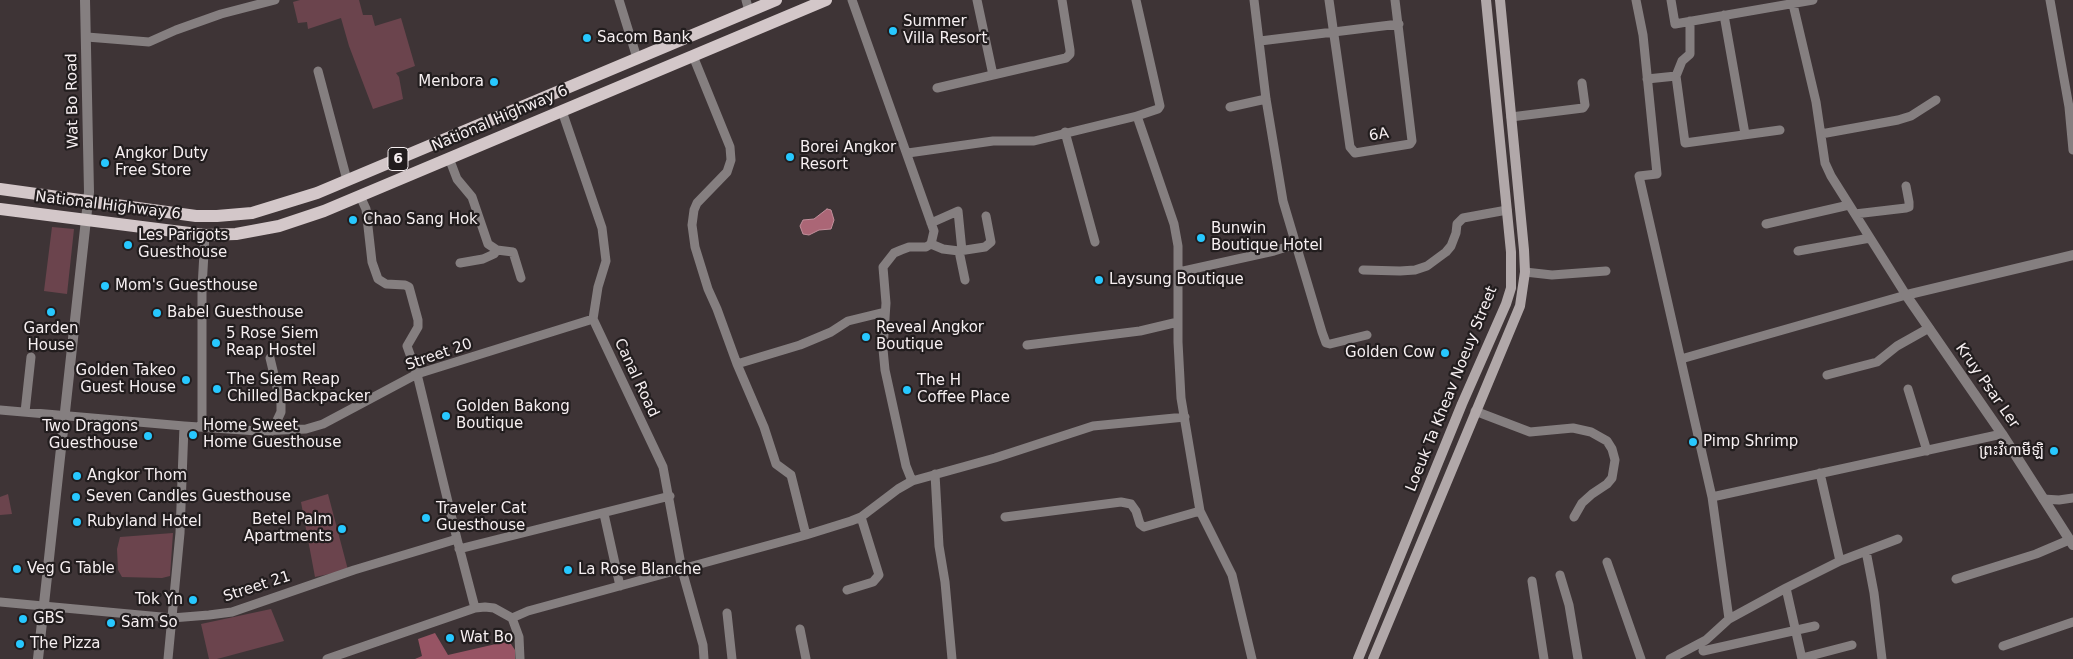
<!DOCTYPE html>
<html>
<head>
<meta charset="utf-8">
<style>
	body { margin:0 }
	canvas { display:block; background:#3e3436 }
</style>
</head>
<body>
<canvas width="2073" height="659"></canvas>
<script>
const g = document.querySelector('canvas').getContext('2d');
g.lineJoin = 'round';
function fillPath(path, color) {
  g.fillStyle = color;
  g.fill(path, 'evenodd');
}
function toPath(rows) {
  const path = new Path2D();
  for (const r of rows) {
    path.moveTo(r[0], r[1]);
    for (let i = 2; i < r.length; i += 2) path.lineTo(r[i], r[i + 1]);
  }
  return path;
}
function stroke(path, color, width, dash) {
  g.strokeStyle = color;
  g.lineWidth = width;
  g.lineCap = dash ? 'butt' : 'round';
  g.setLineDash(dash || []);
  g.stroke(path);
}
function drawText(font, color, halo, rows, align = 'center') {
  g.font = font + ' "DejaVu Sans","Noto Sans Khmer",sans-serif';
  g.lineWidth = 4.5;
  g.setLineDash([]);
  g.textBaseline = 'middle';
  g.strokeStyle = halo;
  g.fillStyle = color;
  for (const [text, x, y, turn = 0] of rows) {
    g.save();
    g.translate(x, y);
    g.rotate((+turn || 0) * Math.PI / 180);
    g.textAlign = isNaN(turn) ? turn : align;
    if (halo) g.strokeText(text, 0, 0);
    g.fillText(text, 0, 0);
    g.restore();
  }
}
fillPath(toPath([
	[300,0,359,0,363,15,372,15,375,26,401,18,415,66,396,73,399,77,403,99,373,109,349,46,341,18,308,29,307,22,298,23,293,2],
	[52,227,74,229,67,294,44,291],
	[8,494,12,514,0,515,0,497],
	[328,494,348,570,315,577,301,502],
	[173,533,170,576,162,578,122,577,118,570,117,549,120,537],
	[271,609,284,641,217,659,209,659,201,624]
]), '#6b444d');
fillPath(toPath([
	[435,633,448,655,509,641,515,650,515,659,415,659,422,656,418,639]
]), '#975464');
const water = toPath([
	[827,209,831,210,834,220,831,229,819,230,809,235,803,234,800,226,803,220,814,219,827,209]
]);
fillPath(water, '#ab6676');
stroke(water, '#c28f9b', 1);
stroke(toPath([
	[619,0,637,58],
	[746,0,749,11],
	[852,0,934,231,931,244,926,247,909,247,901,250,894,253,883,267,886,303,883,349,885,370,906,466,912,481],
	[977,0,993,75],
	[1254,0,1266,99,1283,201,1322,332,1326,343,1330,344,1367,335],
	[1329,0,1350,147,1355,153,1410,144,1412,141,1395,0],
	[1636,0,1643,35,1657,174,1639,176,1712,497,1729,619],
	[1671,0,1675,24,1813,0],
	[2050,0,2069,107,2073,150],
	[1724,15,1745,134],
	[87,37,149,42,176,30,221,14,275,0],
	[1260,41,1399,24],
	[693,56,730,147,731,160,727,172,697,203,694,210,692,225,695,247,708,289,717,309,737,364,764,427,776,464,791,475,806,535],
	[318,71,347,180],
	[1676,76,1685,143,1780,130],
	[1647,79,1676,76,1682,61,1690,54,1690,21],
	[937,88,1066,58,1070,54,1070,50,1062,0],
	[1230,107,1266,99],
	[562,111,602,228,606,261,598,287,593,319,663,467,682,570,703,645,704,659],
	[1137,116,1174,224,1178,246,1178,342,1181,398,1200,511,1232,575,1252,659],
	[1511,117,1583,108,1585,105,1582,83],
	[1065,132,1095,242],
	[1821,134,1898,120,1911,116,1936,100],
	[908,153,993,141,1034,141,1137,116,1158,109,1160,106,1136,0],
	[449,158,457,179,472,197,488,244,497,250,513,252,521,278],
	[360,196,366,209,372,262,378,279,386,284,405,285,409,287,418,320,418,327,407,346,417,374,457,539,475,608],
	[1855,214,1906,208,1909,207,1909,202,1906,186],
	[931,223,958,211,962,251],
	[1766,224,1849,205],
	[931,244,943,249,959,251,985,247,991,242,986,216],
	[959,251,965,280],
	[1798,251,1870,238],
	[460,263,483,259,494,254,497,250],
	[1363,270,1400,271,1415,270,1427,266,1446,252,1451,246,1456,233,1457,224,1463,218,1507,210],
	[1179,272,1274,251,1296,244],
	[1525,272,1552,275,1606,271],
	[1027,345,1140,331,1178,322],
	[270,358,281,404,281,412,272,431],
	[1681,359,1906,295,1831,176,1825,163,1816,102,1792,0],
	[737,364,800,345,831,332,848,321,885,312],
	[1827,375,1877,362,1897,346,1929,328],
	[1908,389,1927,451],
	[0,410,184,426,258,431,306,429,323,424,417,374,593,319],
	[1475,411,1530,432,1573,428,1591,432,1607,441,1612,449,1615,460,1612,478,1607,484,1592,494,1582,503,1574,517],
	[25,412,31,357],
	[202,427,202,288,205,235],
	[1820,473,1840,561],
	[935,474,939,546,945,582,952,659],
	[1712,497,2002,434],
	[2043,499,2059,500,2073,498],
	[604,514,620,586],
	[1005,517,1121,502,1131,504,1136,511,1140,524,1144,527,1200,511],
	[459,549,670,496],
	[1866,551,1874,593,1882,659],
	[1607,562,1641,659],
	[1560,575,1569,605,1578,659],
	[1956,579,2036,554,2069,540],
	[1532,581,1544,659],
	[1786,588,1802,659],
	[847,590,873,582,879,575,861,517],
	[0,602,172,618,209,615,232,612,354,570,457,539],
	[727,613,732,659],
	[512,618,528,611,806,535,851,521,861,517,898,489,912,481,995,458,1093,426,1185,417],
	[800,629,806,659],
	[2003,646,2073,622],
	[1703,651,1815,626],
	[1802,658,1852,645],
	[168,659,180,533,184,426],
	[327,659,475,608,485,607,494,608,512,618,519,637,520,659],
	[1670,659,1706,640,1729,619,1786,588,1840,561,1898,539]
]), '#857f80', 9);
stroke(toPath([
	[2073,255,1906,295,2002,434,2073,545],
	[38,659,89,192,85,0]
]), '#857f80', 10);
stroke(toPath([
	[1358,659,1462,404,1506,304,1511,288,1511,252,1486,0],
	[1373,659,1520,306,1525,272,1524,250,1500,0]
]), '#b1a8a9', 10);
stroke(toPath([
	[0,189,196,216,217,216,252,213,317,193,776,0],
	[0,209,205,235,236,234,279,226,324,211,826,0]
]), '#d3c7c9', 12);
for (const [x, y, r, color] of [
	[893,31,5,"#27c8ff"],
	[587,38,5,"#27c8ff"],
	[494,82,5,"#27c8ff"],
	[790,157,5,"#27c8ff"],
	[105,163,5,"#27c8ff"],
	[353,220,5,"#27c8ff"],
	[1201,238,5,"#27c8ff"],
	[128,245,5,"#27c8ff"],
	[1099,280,5,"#27c8ff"],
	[105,286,5,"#27c8ff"],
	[51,312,5,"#27c8ff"],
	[157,313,5,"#27c8ff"],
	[866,337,5,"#27c8ff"],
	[216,343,5,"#27c8ff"],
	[1445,353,5,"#27c8ff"],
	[186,380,5,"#27c8ff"],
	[217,389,5,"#27c8ff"],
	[907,390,5,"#27c8ff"],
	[446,416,5,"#27c8ff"],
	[193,435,5,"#27c8ff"],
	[148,436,5,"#27c8ff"],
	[1693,442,5,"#27c8ff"],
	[2054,451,5,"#27c8ff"],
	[77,476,5,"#27c8ff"],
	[76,497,5,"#27c8ff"],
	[426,518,5,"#27c8ff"],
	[77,522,5,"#27c8ff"],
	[342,529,5,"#27c8ff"],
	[17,569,5,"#27c8ff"],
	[568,570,5,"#27c8ff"],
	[193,600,5,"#27c8ff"],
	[23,619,5,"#27c8ff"],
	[111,623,5,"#27c8ff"],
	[450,638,5,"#27c8ff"],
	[20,644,5,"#27c8ff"]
]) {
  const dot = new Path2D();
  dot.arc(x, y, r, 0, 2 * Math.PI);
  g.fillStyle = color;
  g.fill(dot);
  stroke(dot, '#221d1e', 2);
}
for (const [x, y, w] of [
	[398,159,20]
]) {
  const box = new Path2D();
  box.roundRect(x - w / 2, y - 11.5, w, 23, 4);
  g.fillStyle = '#221d1e';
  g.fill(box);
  stroke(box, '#f6eff1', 1);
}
drawText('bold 14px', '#f6eff1', null, [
	["6",398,159]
]);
drawText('15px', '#f6eff1', '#221d1e', [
	["Summer",903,22],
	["Villa Resort",903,39],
	["Sacom Bank",597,38],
	["Menbora",484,82,"right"],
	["Borei Angkor",800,148],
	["Resort",800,165],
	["Angkor Duty",115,154],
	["Free Store",115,171],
	["Chao Sang Hok",363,220],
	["Bunwin",1211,229],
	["Boutique Hotel",1211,246],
	["Les Parigots",138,236],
	["Guesthouse",138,253],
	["Laysung Boutique",1109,280],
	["Mom's Guesthouse",115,286],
	["Babel Guesthouse",167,313],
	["Reveal Angkor",876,328],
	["Boutique",876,345],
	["Garden",51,329,"center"],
	["House",51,346,"center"],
	["5 Rose Siem",226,334],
	["Reap Hostel",226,351],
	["Golden Cow",1435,353,"right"],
	["Golden Takeo",176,371,"right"],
	["Guest House",176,388,"right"],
	["The Siem Reap",227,380],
	["Chilled Backpacker",227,397],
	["The H",917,381],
	["Coffee Place",917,398],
	["Golden Bakong",456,407],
	["Boutique",456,424],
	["Home Sweet",203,426],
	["Home Guesthouse",203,443],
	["Two Dragons",138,427,"right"],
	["Guesthouse",138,444,"right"],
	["Pimp Shrimp",1703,442],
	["ព្រះវិហាមីឡិ",2044,451,"right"],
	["Angkor Thom",87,476],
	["Seven Candles Guesthouse",86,497],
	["Traveler Cat",436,509],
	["Guesthouse",436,526],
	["Betel Palm",332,520,"right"],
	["Apartments",332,537,"right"],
	["Rubyland Hotel",87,522],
	["Veg G Table",27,569],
	["La Rose Blanche",578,570],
	["Tok Yn",183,600,"right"],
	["GBS",33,619],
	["Sam So",121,623],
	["Wat Bo",460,638],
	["The Pizza",30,644]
], 'left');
drawText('15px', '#f6eff1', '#221d1e', [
	["Wat Bo Road",73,101,-91],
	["National Highway 6",500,119,-23],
	["6A",1379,135,-9],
	["National Highway 6",108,206,7],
	["Street 20",439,355,-19],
	["Canal Road",636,378,65],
	["Kruy Psar Ler",1987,386,55],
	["Loeuk Ta Kheav Noeuy Street",1452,389,-68],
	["Street 21",257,587,-18]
]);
</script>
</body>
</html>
